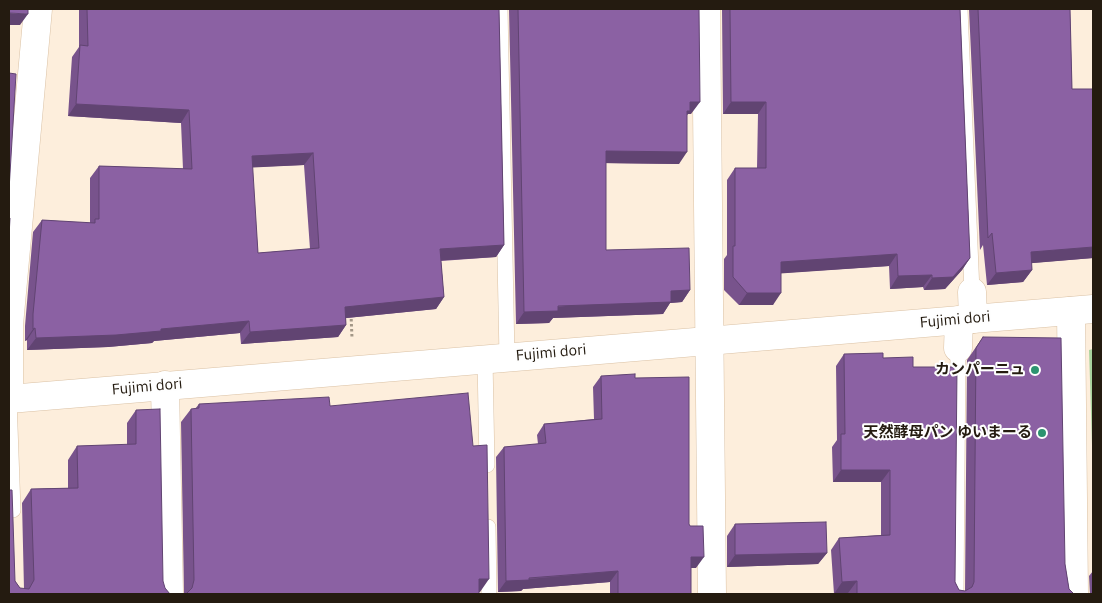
<!DOCTYPE html>
<html>
<head>
<meta charset="utf-8">
<style>
	body { margin:0 }
	#map { position:relative; width:1102px; height:603px; overflow:hidden; background:#fdeedc; font-family:"IBM Plex Sans",sans-serif }
	canvas { display:block }
	.frame { position:absolute; inset:0; border:10px solid #241b10; pointer-events:none }
</style>
</head>
<body>
<div id="map">
<canvas width="1102" height="603"></canvas>
<div class="frame"></div>
</div>
<script>
const g = document.querySelector('canvas').getContext('2d');
g.lineJoin = 'round';
function fillPath(path, color) {
  g.fillStyle = color;
  g.fill(path, 'evenodd');
}
function toPath(rows) {
  const path = new Path2D();
  for (const r of rows) {
    path.moveTo(r[0], r[1]);
    for (let i = 2; i < r.length; i += 2) path.lineTo(r[i], r[i + 1]);
  }
  return path;
}
function stroke(path, color, width, dash) {
  g.strokeStyle = color;
  g.lineWidth = width;
  g.lineCap = dash ? 'butt' : 'round';
  g.setLineDash(dash || []);
  g.stroke(path);
}
function drawText(font, color, halo, rows, align = 'center') {
  g.font = font + ' "IBM Plex Sans","Noto Sans JP",sans-serif';
  g.lineWidth = 4;
  g.setLineDash([]);
  g.textBaseline = 'middle';
  g.strokeStyle = halo;
  g.fillStyle = color;
  for (const [text, x, y, turn = 0] of rows) {
    g.save();
    g.translate(x, y);
    g.rotate((+turn || 0) * Math.PI / 180);
    g.textAlign = isNaN(turn) ? turn : align;
    if (halo) g.strokeText(text, 0, 0);
    g.fillText(text, 0, 0);
    g.restore();
  }
}
fillPath(toPath([
	[1093,349,1093,477,1089,350]
]), '#a9d39d');
const service = toPath([
	[500,9,507,357],
	[960,9,972,292],
	[485,359,487,465],
	[9,399,13,510],
	[488,527,489,594],
	[956,594,958,348]
]);
const minor = toPath([
	[706,9,712,594],
	[972,292,973,319],
	[1071,311,1074,594],
	[958,348,959,320],
	[165,385,169,594],
	[9,399,9,325,38,9]
]);
const tertiary = toPath([
	[9,399,1093,309]
]);
stroke(service, '#dac1a4', 16);
stroke(minor, '#dac1a4', 29);
stroke(tertiary, '#dac1a4', 29);
stroke(toPath([
	[351,314,352,338]
]), '#a39787', 3, [2.5, 2.5]);
stroke(service, '#fff', 15);
stroke(minor, '#fff', 28);
stroke(tertiary, '#fff', 28);
fillPath(toPath([
	[79,9,499,9,504,245,496,257,441,261,444,297,436,309,346,318,346,325,338,337,241,344,240,333,154,341,152,343,108,347,27,350,27,340,25,341,25,326,33,232,42,220,90,223,90,178,99,166,183,169,181,123,68,116,72,57,79,47],
	[304,165,310,249,258,253,252,167],
	[509,9,699,9,691,114,687,114,679,164,606,163,606,250,690,290,682,302,670,303,663,314,553,318,549,323,516,324],
	[722,9,960,9,970,258,962,270,945,289,924,290,923,287,890,289,889,266,781,273,773,305,739,305,724,290,724,259,727,255,727,180,735,168,757,168,758,114,723,114],
	[969,9,1070,9,1072,89,1093,89,1093,258,1031,263,1032,270,1023,282,987,285,983,245,980,250],
	[983,337,1065,564,1069,589,1074,594,834,594,831,550,839,538,881,535,881,482,833,482,832,447,837,440,836,366,844,354,883,358,913,367,955,582,959,590,965,591,967,360],
	[601,376,635,378,689,524,696,568,691,568,691,594,610,594,610,582,523,589,521,591,498,592,496,457,504,447,538,444,537,435,544,424,594,419,593,387],
	[199,404,330,406,480,592,184,594,181,422,191,409,195,409],
	[136,410,163,581,9,594,15,581,20,588,24,589,22,503,31,489,68,488,68,460,77,446,127,445,127,423],
	[735,524,827,553,818,564,727,567,727,536],
	[1093,571,1093,594,1090,594,1089,576]
]), '#78538c');
fillPath(toPath([
	[9,13,28,14,20,25,9,25],
	[690,102,700,102,691,114,688,114,681,123],
	[731,102,766,102,758,114,723,114],
	[76,104,189,110,181,123,68,116],
	[606,151,687,152,679,164,597,163],
	[313,153,304,165,243,168,252,156],
	[504,245,496,257,431,261,440,249],
	[1093,247,1093,258,1022,264,1031,252],
	[897,254,889,266,773,274,781,262],
	[970,258,962,270,945,289,924,290,932,278],
	[1032,270,1023,282,987,285,996,273],
	[932,275,923,287,890,289,898,276],
	[690,290,682,302,670,303,663,314,553,318,549,323,516,324,524,312,671,291],
	[747,293,781,293,773,305,739,305],
	[444,297,436,309,337,319,345,307],
	[249,321,240,333,154,341,152,343,108,347,27,350,36,338,161,329],
	[346,325,338,337,241,344,250,332],
	[35,328,27,340,25,341,33,329],
	[841,470,890,470,881,482,833,482],
	[827,553,818,564,727,567,735,555],
	[691,557,704,557,696,568,683,568],
	[618,571,610,582,523,589,521,591,498,592,506,581],
	[479,579,489,579,480,592,469,592],
	[857,581,848,593,834,594,842,582]
]), '#614472');
const building = toPath([
	[9,9,28,9,28,14,9,13,9,9],
	[87,9,499,9,504,245,440,249,444,297,345,307,346,325,250,332,249,321,161,329,161,331,116,335,36,338,35,328,33,329,33,314,42,220,95,223,95,219,99,219,99,166,192,169,189,110,76,104,80,45,88,46,87,9],
	[313,153,319,248,258,253,252,156,313,153],
	[518,9,699,9,700,102,690,102,690,111,687,111,687,152,606,151,606,250,689,248,690,290,671,291,671,302,558,306,558,311,524,312,518,9],
	[730,9,960,9,970,258,953,277,932,278,932,275,898,276,897,254,781,262,781,293,747,293,733,277,733,246,735,246,735,168,766,168,766,102,731,102,730,9],
	[978,9,1070,9,1072,89,1093,89,1093,247,1031,252,1032,270,996,273,992,233,988,238,978,9],
	[9,73,16,74,9,190,9,73],
	[9,218,10,218,9,236,9,218],
	[983,337,1061,338,1065,564,1069,589,1074,594,857,594,857,581,842,582,839,538,890,535,890,470,841,470,841,434,845,434,844,354,883,353,883,358,913,357,913,367,957,367,955,582,959,590,965,591,972,587,974,582,976,348,983,337],
	[635,374,635,378,689,377,689,524,690,526,703,526,704,557,691,557,691,594,618,594,618,571,529,578,529,580,506,581,504,447,546,443,544,424,602,419,601,376,635,374],
	[468,393,473,446,487,445,489,579,479,579,479,594,186,594,192,588,194,580,191,409,199,408,199,404,329,397,330,406,468,393],
	[160,409,163,581,165,588,170,594,172,594,9,594,9,490,12,490,15,581,20,588,29,589,34,580,31,489,78,488,77,446,136,444,136,410,160,409],
	[826,522,827,553,735,555,735,524,826,522]
]);
fillPath(building, '#8b61a3');
stroke(building, '#614472', 1);
for (const [x, y, r, color] of [
	[1035,370,5,"#2c9370"],
	[1042,433,5,"#2c9370"]
]) {
  const dot = new Path2D();
  dot.arc(x, y, r, 0, 2 * Math.PI);
  g.fillStyle = color;
  g.fill(dot);
  stroke(dot, '#fefefe', 2);
}
drawText('15px', '#241b10', '#fefefe', [
	["Fujimi dori",955,320,-5],
	["Fujimi dori",551,353,-5],
	["Fujimi dori",147,387,-5]
]);
drawText('bold 15px', '#241b10', '#fefefe', [
	["カンパーニュ",1025,370],
	["天然酵母パン ゆいまーる",1032,433]
], 'right');
</script>
</body>
</html>
